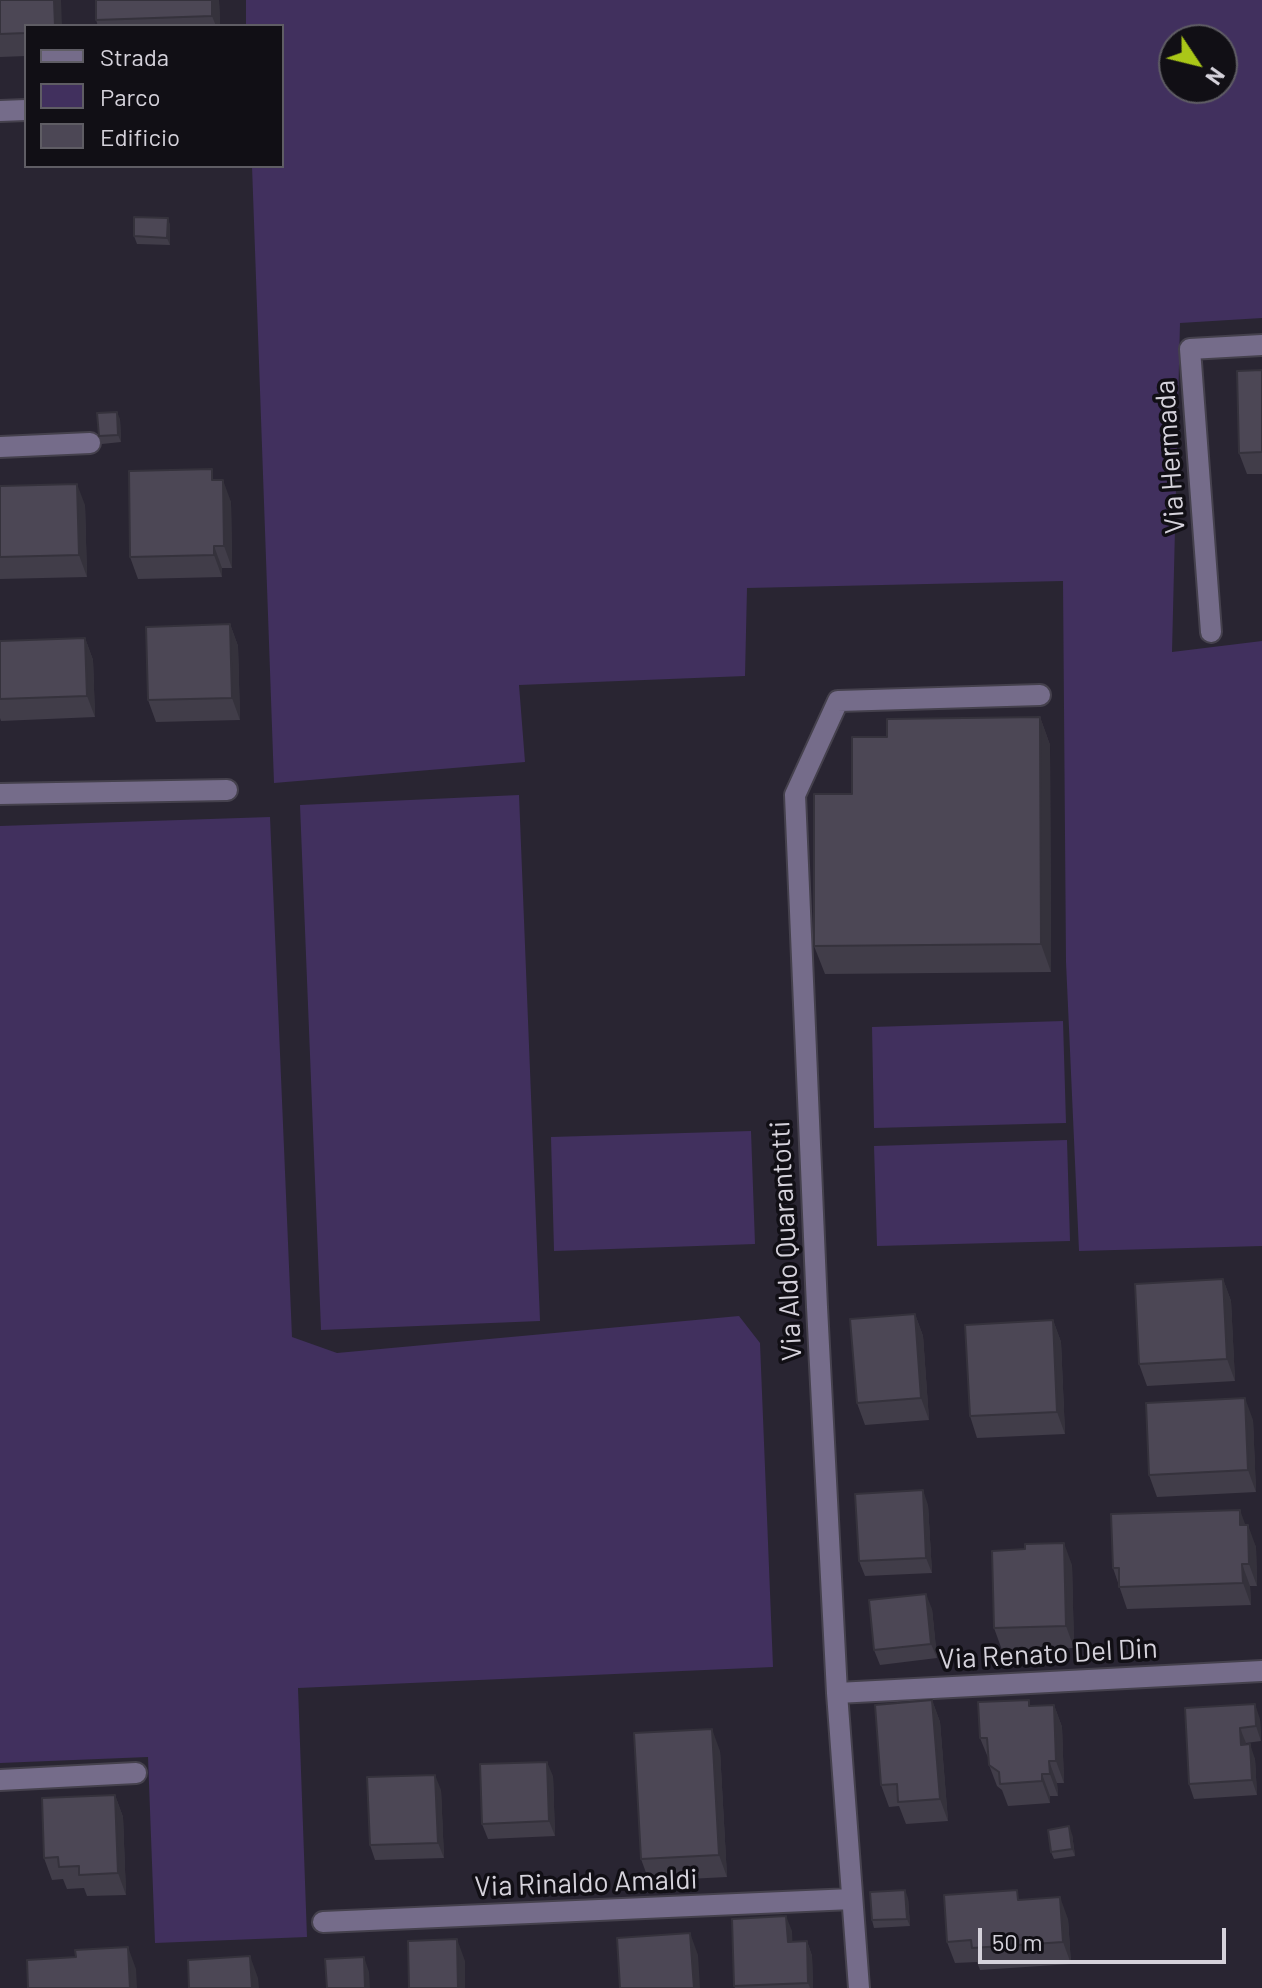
<!DOCTYPE html>
<html>
<head>
<meta charset="utf-8">
<style>
	body { margin:0 }
	#map { position:relative; width:1262px; height:1988px; overflow:hidden; background:#292532; font-family:Barlow,sans-serif }
	canvas { display:block }
	.legend { position:absolute; left:24px; top:24px; width:260px; height:144px; box-sizing:border-box; background:#110f15; border:2px solid #5f5d64; margin:0; padding:10px 14px; list-style:none; font-size:24px; color:#d5d2db }
	.legend li { display:flex; align-items:center; gap:16px; height:40px }
	.legend b { width:40px; border:2px solid #5f5d64 }
	.north { position:absolute; left:1158px; top:24px; width:80px; height:80px; box-sizing:border-box; background:#110f15; border:2px solid #5f5d64; border-radius:50%; rotate:125deg; font-size:22px; font-weight:700; line-height:32px; text-align:center; color:#d5d2db }
	.north::after { content:''; display:block; margin:auto; width:28px; height:36px; background:#aac718; clip-path:polygon(50% 0,100% 100%,50% 72%,0 100%) }
	.scale { position:absolute; left:978px; top:1928px; width:248px; height:36px; box-sizing:border-box; border:4px solid #d5d2db; border-top:0; padding-left:10px; font-size:24px; line-height:28px; white-space:nowrap; color:#d5d2db; -webkit-text-stroke:6px #110f15; paint-order:stroke }
</style>
</head>
<body>
<div id="map">
<canvas width="1262" height="1988"></canvas>
<ul class="legend">
<li><b style="height:10px;background:#756c8a"></b>Strada</li>
<li><b style="height:22px;background:#41305e"></b>Parco</li>
<li><b style="height:22px;background:#4c4755"></b>Edificio</li>
</ul>
<div class="north">N</div>
<div class="scale">50 m</div>
</div>
<script>
const g = document.querySelector('canvas').getContext('2d');
g.lineJoin = 'round';
function fillPath(path, color) {
  g.fillStyle = color;
  g.fill(path, 'evenodd');
}
function toPath(rows) {
  const path = new Path2D();
  for (const r of rows) {
    path.moveTo(r[0], r[1]);
    for (let i = 2; i < r.length; i += 2) path.lineTo(r[i], r[i + 1]);
  }
  return path;
}
function stroke(path, color, width, dash) {
  g.strokeStyle = color;
  g.lineWidth = width;
  g.lineCap = dash ? 'butt' : 'round';
  g.setLineDash(dash || []);
  g.stroke(path);
}
function drawText(font, color, halo, rows, align = 'center') {
  g.font = font + ' Barlow,sans-serif';
  g.lineWidth = 7;
  g.setLineDash([]);
  g.textBaseline = 'middle';
  g.strokeStyle = halo;
  g.fillStyle = color;
  for (const [text, x, y, turn = 0] of rows) {
    g.save();
    g.translate(x, y);
    g.rotate((+turn || 0) * Math.PI / 180);
    g.textAlign = isNaN(turn) ? turn : align;
    if (halo) g.strokeText(text, 0, 0);
    g.fillText(text, 0, 0);
    g.restore();
  }
}
fillPath(toPath([
	[246,0,1262,0,1262,318,1180,323,1172,652,1262,641,1262,1246,1079,1251,1066,962,1063,581,747,588,745,676,519,685,525,762,274,783,252,166,282,166,282,26,246,26],
	[1222,40,1222,88,1174,88,1174,40],
	[519,795,540,1321,321,1330,300,805],
	[270,817,292,1337,337,1353,739,1316,760,1343,773,1667,298,1688,307,1937,155,1943,148,1757,0,1763,0,826],
	[1063,1021,1066,1123,874,1128,872,1027],
	[751,1131,755,1244,554,1251,551,1137],
	[1067,1140,1070,1241,877,1246,874,1146]
]), '#41305e');
const minor = toPath([
	[0,111,26,110],
	[0,447,90,443],
	[1211,632,1190,349,1262,345],
	[0,794,227,790],
	[837,1693,1262,1671],
	[0,1780,136,1773],
	[323,1922,852,1899],
	[859,1988,837,1693,817,1307,795,795,838,701,1040,695]
]);
stroke(minor, '#45414d', 24);
stroke(minor, '#756c8a', 20);
fillPath(toPath([
	[0,0,26,26,26,56,0,57],
	[219,0,220,26,98,26,96,20],
	[168,218,170,226,170,245,137,244,134,236],
	[1262,370,1262,474,1247,474,1239,453],
	[120,419,121,442,102,444,99,436],
	[216,480,231,502,232,568,222,568,222,577,138,579,130,557],
	[0,486,85,505,87,577,0,579],
	[230,624,238,646,240,720,156,722,148,700],
	[85,638,93,660,95,717,1,721,0,718,0,641],
	[1040,717,1050,745,1051,972,825,974,814,946,852,794,887,737],
	[1223,1279,1231,1301,1235,1381,1147,1386,1139,1364],
	[915,1314,923,1336,929,1420,865,1425,857,1403],
	[1053,1320,1061,1342,1065,1434,977,1438,970,1416],
	[1253,1420,1256,1492,1157,1497,1149,1475],
	[928,1505,932,1573,865,1576,859,1561],
	[1245,1525,1256,1547,1257,1586,1250,1586,1251,1605,1127,1609,1113,1568],
	[1025,1549,1072,1565,1074,1648,1002,1650,994,1628],
	[932,1609,937,1658,880,1665,874,1650],
	[932,1700,940,1722,948,1821,906,1824,899,1806,889,1807,881,1785],
	[1054,1705,1062,1727,1064,1783,1057,1783,1058,1796,1050,1796,1050,1803,1008,1806,1002,1790,997,1786,989,1765,989,1760,980,1738,1031,1706],
	[1185,1708,1260,1719,1261,1741,1246,1743,1246,1745,1255,1759,1257,1795,1194,1799,1189,1784],
	[720,1751,727,1877,649,1881,641,1859],
	[553,1776,555,1836,488,1839,482,1824],
	[441,1790,444,1858,375,1860,370,1845],
	[115,1795,123,1817,126,1895,87,1896,84,1888,67,1889,63,1879,52,1880,44,1858],
	[1072,1834,1075,1856,1054,1859,1051,1852],
	[908,1898,910,1926,874,1928,872,1920],
	[1020,1900,1068,1919,1071,1964,980,1970,977,1962,955,1963,947,1942],
	[792,1931,792,1942,807,1941,812,1956,813,1988,735,1988,734,1986]
]), '#413d49');
fillPath(toPath([
	[54,0,61,0,62,26,55,26],
	[212,0,219,0,220,26,216,26,212,16],
	[168,218,170,226,170,245,167,238],
	[117,412,120,419,121,442,118,435],
	[223,480,231,502,232,568,224,546],
	[77,484,85,505,87,577,79,555],
	[214,546,222,568,222,577,214,555],
	[230,624,238,646,240,720,232,698],
	[85,638,93,660,95,717,87,696],
	[1040,717,1050,745,1051,972,1041,944],
	[1223,1279,1231,1301,1235,1381,1227,1359],
	[915,1314,923,1336,929,1420,921,1398],
	[1053,1320,1061,1342,1065,1434,1057,1412],
	[1245,1398,1253,1420,1256,1492,1248,1470],
	[923,1490,928,1505,932,1573,926,1558],
	[1240,1510,1248,1532,1248,1525,1256,1547,1257,1586,1249,1564,1240,1525],
	[1064,1543,1072,1565,1074,1648,1066,1626],
	[1242,1564,1250,1586,1251,1605,1243,1583],
	[926,1594,932,1609,937,1658,931,1644],
	[932,1700,940,1722,948,1821,940,1799],
	[1255,1704,1260,1719,1261,1741,1256,1726],
	[1054,1705,1062,1727,1064,1783,1056,1761],
	[1240,1728,1246,1743,1246,1760,1241,1745],
	[712,1729,720,1751,727,1877,719,1855],
	[1250,1744,1255,1759,1257,1795,1252,1780],
	[1049,1761,1057,1783,1058,1796,1050,1774],
	[547,1762,553,1776,555,1836,549,1821],
	[1042,1774,1050,1796,1050,1803,1042,1781],
	[435,1775,441,1790,444,1858,438,1843],
	[115,1795,123,1817,126,1895,118,1873],
	[1069,1826,1072,1834,1075,1856,1072,1849],
	[905,1890,908,1898,910,1926,907,1919],
	[1060,1897,1068,1919,1071,1964,1063,1942],
	[786,1916,792,1931,793,1957,788,1942],
	[690,1933,698,1955,700,1988,694,1988],
	[457,1939,465,1961,465,1988,458,1988],
	[807,1941,812,1956,813,1988,810,1988,808,1983],
	[128,1947,136,1969,137,1988,130,1988],
	[250,1956,258,1978,259,1988,252,1988],
	[364,1957,369,1972,370,1988,365,1988]
]), '#35323c');
const building = toPath([
	[0,0,54,0,55,26,26,26,26,33,0,34,0,0],
	[96,0,212,0,212,16,96,20,96,0],
	[134,217,168,218,167,238,134,236,134,217],
	[1262,370,1262,452,1239,453,1237,371,1262,370],
	[117,412,118,435,99,436,97,413,117,412],
	[212,469,212,480,223,480,224,546,214,546,214,555,130,557,129,471,212,469],
	[77,484,79,555,0,557,0,486,77,484],
	[230,624,232,698,148,700,146,627,230,624],
	[85,638,87,696,0,699,0,641,85,638],
	[1040,717,1041,944,814,946,814,794,852,794,852,737,887,737,887,719,1040,717],
	[1223,1279,1227,1359,1139,1364,1135,1284,1223,1279],
	[915,1314,921,1398,857,1403,850,1319,915,1314],
	[1053,1320,1057,1412,970,1416,965,1325,1053,1320],
	[1245,1398,1248,1470,1149,1475,1146,1403,1245,1398],
	[923,1490,926,1558,859,1561,855,1494,923,1490],
	[1240,1510,1240,1525,1248,1525,1249,1564,1242,1564,1243,1583,1119,1587,1119,1568,1113,1568,1111,1514,1240,1510],
	[1064,1543,1066,1626,994,1628,992,1551,1025,1549,1025,1544,1064,1543],
	[926,1594,931,1644,874,1650,869,1600,926,1594],
	[932,1700,940,1799,898,1802,897,1784,881,1785,875,1705,932,1700],
	[1029,1700,1029,1706,1054,1705,1056,1761,1049,1761,1050,1774,1042,1774,1042,1781,1000,1784,999,1772,989,1765,987,1738,980,1738,978,1702,1029,1700],
	[1255,1704,1256,1726,1240,1728,1241,1745,1250,1744,1252,1780,1189,1784,1185,1708,1255,1704],
	[712,1729,719,1855,641,1859,634,1733,712,1729],
	[547,1762,549,1821,482,1824,480,1764,547,1762],
	[435,1775,438,1843,370,1845,367,1777,435,1775],
	[115,1795,118,1873,79,1875,79,1866,59,1867,58,1857,44,1858,42,1798,115,1795],
	[1069,1826,1072,1849,1051,1852,1048,1830,1069,1826],
	[905,1890,907,1919,872,1920,870,1892,905,1890],
	[1017,1890,1018,1900,1060,1897,1063,1942,972,1948,971,1940,947,1942,944,1895,1017,1890],
	[786,1916,788,1942,807,1941,808,1983,734,1986,732,1919,786,1916],
	[690,1933,694,1988,620,1988,617,1938,690,1933],
	[457,1939,458,1988,409,1988,408,1941,457,1939],
	[128,1947,130,1988,28,1988,27,1960,76,1957,75,1950,128,1947],
	[250,1956,252,1988,189,1988,188,1960,250,1956],
	[364,1957,365,1988,327,1988,325,1959,364,1957]
]);
fillPath(building, '#4c4755');
stroke(building, '#35323c', 2);
drawText('28px', '#d5d2db', '#110f15', [
	["Via Hermada",1170,457,-94],
	["Via Aldo Quarantotti",786,1241,-93],
	["Via Renato Del Din",1048,1654,-3],
	["Via Rinaldo Amaldi",586,1883,-2]
]);
</script>
</body>
</html>
